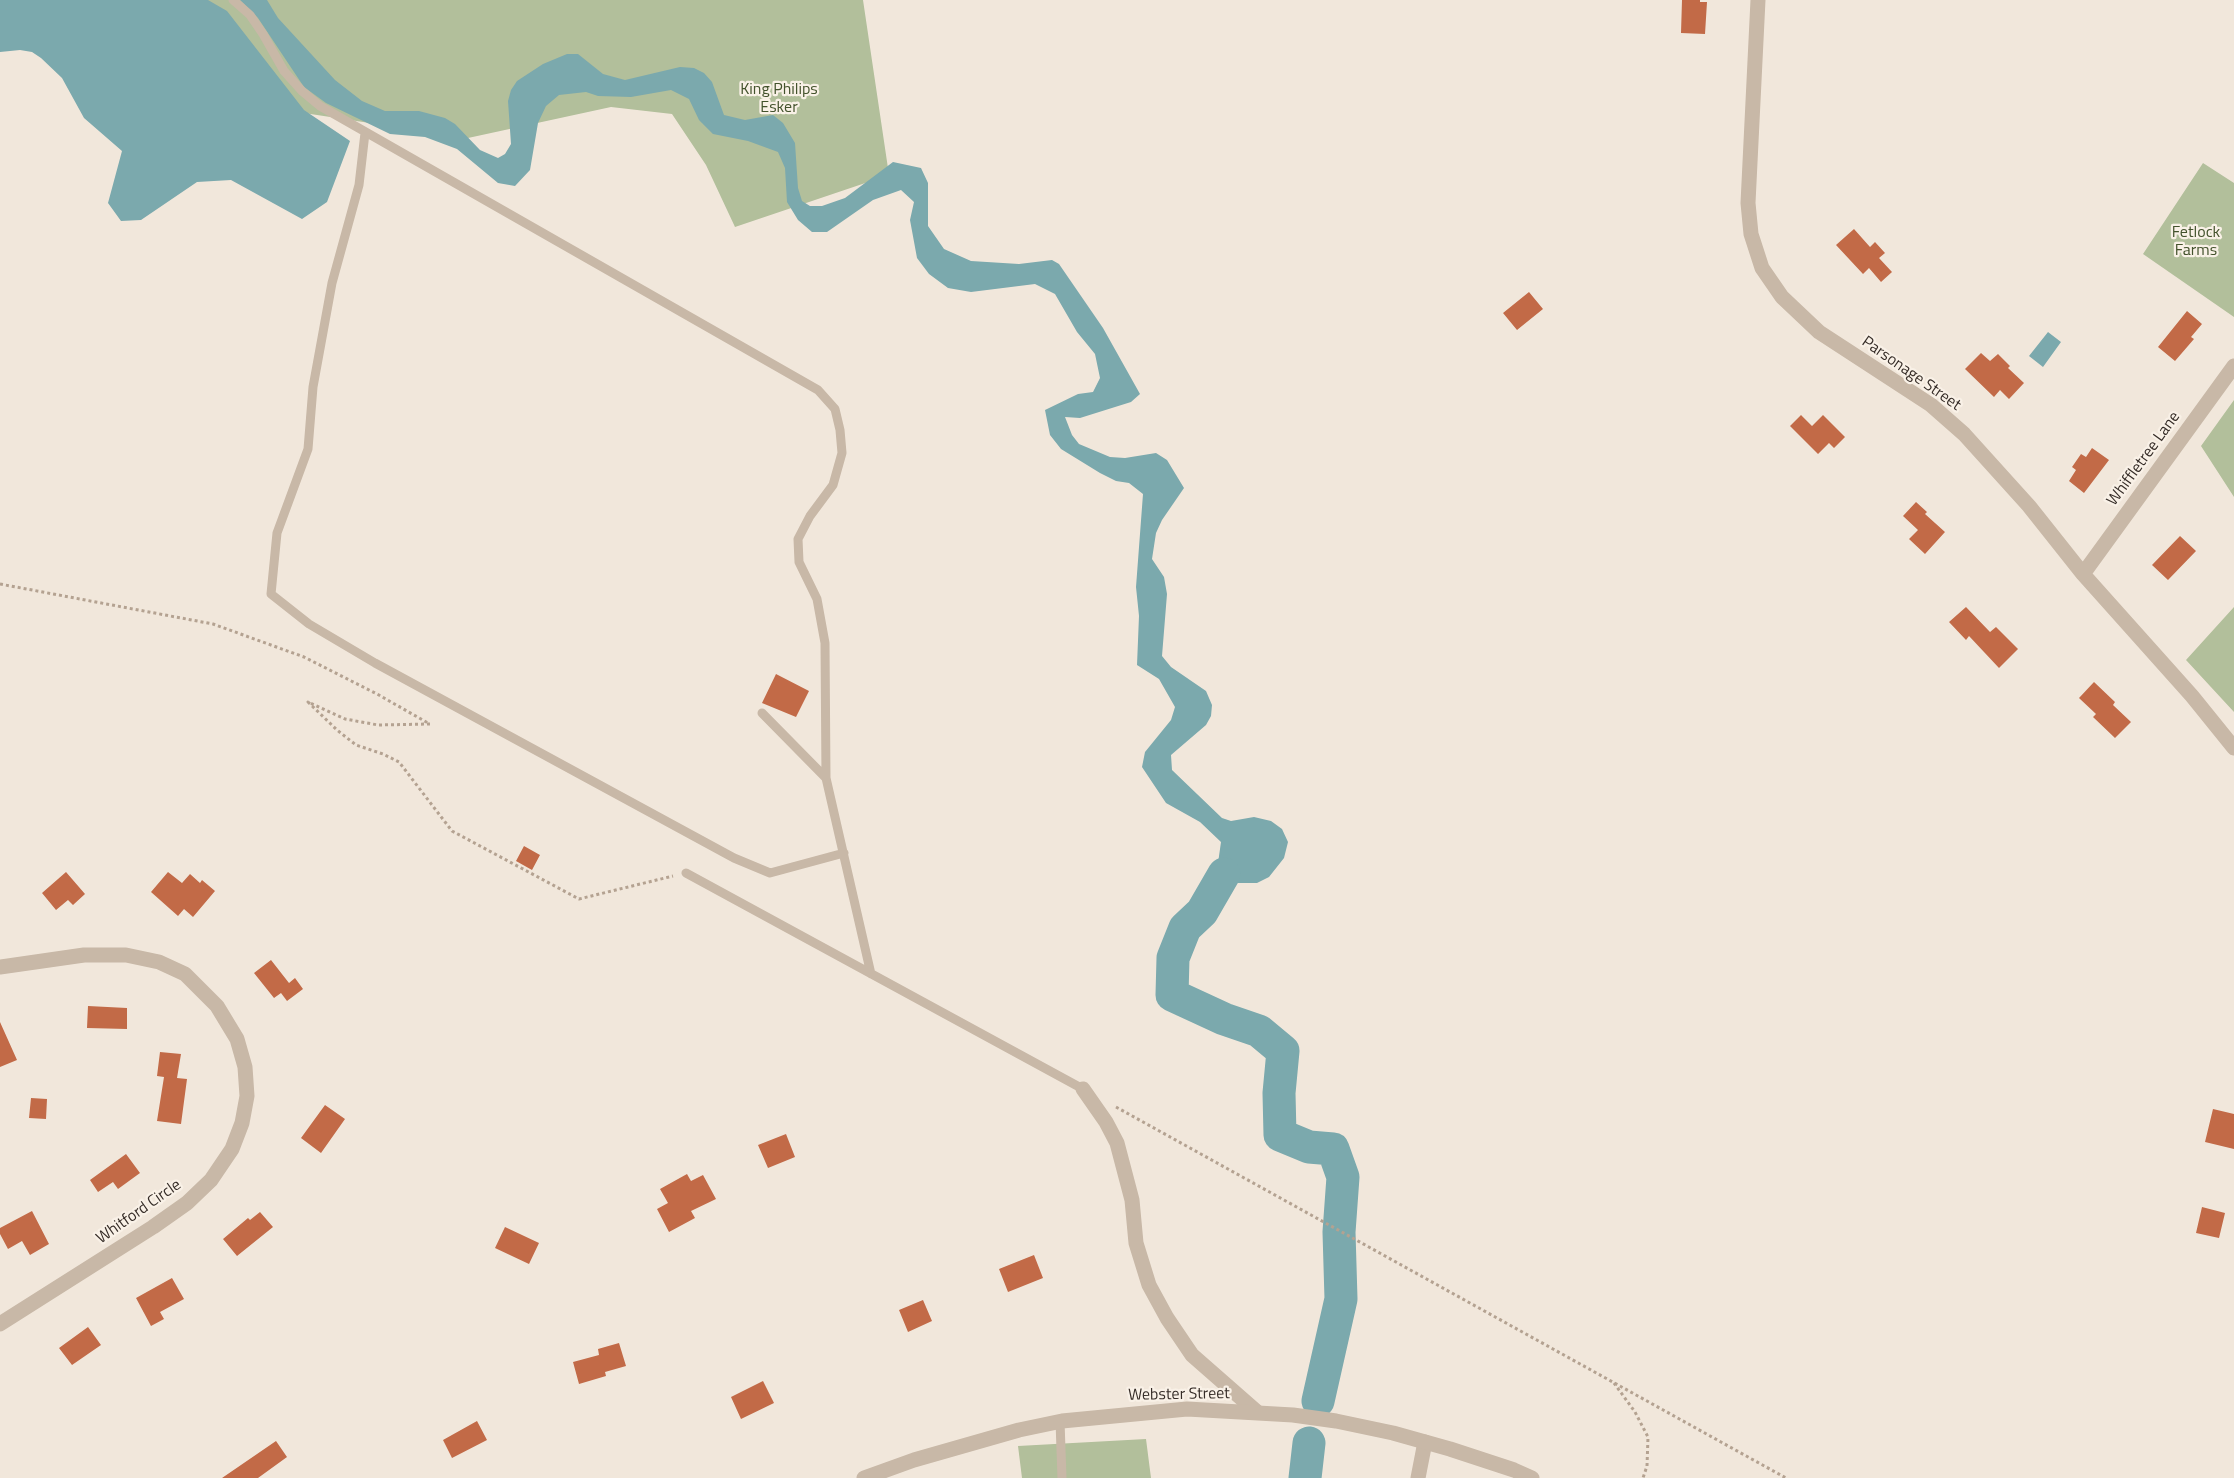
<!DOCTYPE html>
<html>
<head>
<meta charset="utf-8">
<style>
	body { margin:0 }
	canvas { display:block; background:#f1e7db }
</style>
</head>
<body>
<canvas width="2234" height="1478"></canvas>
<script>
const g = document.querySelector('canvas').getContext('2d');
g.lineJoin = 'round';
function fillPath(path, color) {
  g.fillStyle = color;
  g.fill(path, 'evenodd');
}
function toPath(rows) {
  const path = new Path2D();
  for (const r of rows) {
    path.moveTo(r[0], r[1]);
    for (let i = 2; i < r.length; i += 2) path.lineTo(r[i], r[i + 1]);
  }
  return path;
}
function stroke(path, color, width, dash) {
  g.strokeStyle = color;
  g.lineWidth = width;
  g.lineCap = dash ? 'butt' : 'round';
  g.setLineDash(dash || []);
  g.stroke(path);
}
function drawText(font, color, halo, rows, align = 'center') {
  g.font = font + ' "Titillium Web",sans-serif';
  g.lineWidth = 4.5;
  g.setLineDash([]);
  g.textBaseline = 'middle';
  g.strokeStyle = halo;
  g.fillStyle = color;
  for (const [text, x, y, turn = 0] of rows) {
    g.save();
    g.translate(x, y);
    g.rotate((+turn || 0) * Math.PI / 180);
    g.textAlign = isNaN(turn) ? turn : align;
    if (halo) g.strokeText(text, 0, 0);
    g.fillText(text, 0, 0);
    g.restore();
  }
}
fillPath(toPath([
	[182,0,863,0,889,175,735,227,706,165,672,114,611,107,468,138,304,113],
	[2203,163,2234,183,2234,317,2143,254],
	[2234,400,2234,497,2201,446],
	[2234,607,2234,712,2186,660],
	[1146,1439,1151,1478,1022,1478,1018,1446]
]), '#b2bf9b');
fillPath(toPath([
	[0,0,208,0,227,11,304,110,350,141,327,202,302,219,231,180,197,182,141,220,121,221,108,203,122,151,84,118,62,78,41,58,32,52,20,50,0,52],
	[240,0,267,0,278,18,335,80,362,101,385,111,419,111,445,118,455,124,480,150,498,158,505,154,511,144,508,101,511,90,517,81,543,64,567,54,578,54,603,74,625,80,680,67,694,68,704,73,712,82,724,115,745,120,773,115,783,123,795,143,798,188,802,201,810,206,822,206,845,198,893,162,921,168,928,183,928,226,944,249,971,261,1019,264,1052,260,1059,264,1103,328,1140,394,1131,402,1080,418,1065,417,1072,435,1079,444,1110,457,1125,458,1156,453,1167,460,1184,488,1162,520,1156,533,1152,559,1164,577,1167,594,1162,656,1171,667,1206,691,1212,705,1211,716,1206,725,1171,755,1172,770,1222,818,1231,821,1254,817,1271,821,1282,829,1288,842,1284,858,1269,877,1257,883,1231,883,1202,912,1196,890,1218,863,1221,842,1200,822,1166,803,1142,767,1145,752,1171,720,1175,707,1159,679,1137,665,1139,616,1136,587,1143,494,1129,483,1116,481,1100,473,1061,449,1050,435,1045,410,1078,394,1093,392,1100,378,1095,354,1077,332,1055,294,1035,284,971,292,948,288,929,274,917,258,910,220,914,202,901,190,873,200,827,232,812,232,798,220,787,202,785,168,778,152,748,141,713,134,699,120,689,99,671,90,631,97,598,96,586,92,559,95,546,106,538,123,530,170,515,186,498,183,457,149,425,137,390,134,326,103,304,87,258,18],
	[2048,332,2061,342,2043,367,2029,356]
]), '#7ba9ad');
stroke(toPath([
	[1224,874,1202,912,1185,928,1173,958,1172,995,1224,1019,1259,1031,1283,1051,1279,1093,1280,1135,1309,1147,1333,1149,1343,1177,1339,1232,1341,1299,1318,1401],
	[1305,1478,1309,1443]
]), '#7ba9ad', 33);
fillPath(toPath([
	[1682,0,1700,0,1700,2,1707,2,1705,34,1681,33],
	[1854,229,1870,247,1875,242,1885,253,1879,258,1892,272,1881,282,1869,268,1863,274,1836,245],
	[1529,292,1543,309,1517,330,1503,313],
	[2187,311,2202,324,2191,337,2194,339,2175,361,2158,347],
	[1981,353,1990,361,1998,354,2010,366,2008,368,2024,383,2009,399,2000,390,1994,397,1965,369],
	[1801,415,1812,426,1823,415,1845,437,1834,448,1829,443,1818,454,1790,426],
	[2092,448,2109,460,2084,493,2069,481,2076,470,2072,467,2081,454,2086,457],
	[1916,502,1927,512,1925,514,1945,532,1925,554,1909,539,1918,530,1903,516],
	[2180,536,2196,551,2168,580,2152,565],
	[1966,607,1990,632,1996,627,2018,649,1999,668,1969,636,1966,640,1949,622],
	[776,674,809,691,796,717,762,703],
	[2094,682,2115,702,2113,705,2131,722,2115,738,2093,717,2096,714,2079,698],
	[524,846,540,855,532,870,516,861],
	[66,872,85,894,73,905,68,900,56,910,42,893],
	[168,872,182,883,190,874,200,883,202,880,215,891,193,917,184,909,178,916,151,892],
	[271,960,289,983,295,978,303,989,287,1001,281,993,274,998,254,973],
	[88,1006,127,1008,127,1029,87,1028],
	[0,1022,17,1060,0,1067],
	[160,1052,181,1054,177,1078,187,1079,181,1124,157,1121,164,1077,157,1076],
	[31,1098,47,1099,46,1119,29,1118],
	[325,1105,345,1119,321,1153,301,1138],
	[2213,1109,2234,1114,2234,1149,2205,1142],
	[786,1134,795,1157,768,1168,758,1145],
	[126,1154,140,1173,118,1189,113,1182,98,1192,90,1180],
	[687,1174,691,1181,703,1175,716,1199,691,1211,695,1218,669,1232,657,1209,668,1203,660,1189],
	[2202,1207,2225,1213,2219,1238,2196,1233],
	[32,1211,49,1244,30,1255,22,1241,8,1249,0,1234,0,1228],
	[260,1212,273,1227,237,1256,223,1239,248,1218,250,1220],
	[505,1227,539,1243,529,1264,495,1248],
	[1034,1255,1043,1278,1008,1292,999,1269],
	[172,1278,184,1299,160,1312,164,1319,151,1326,136,1298],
	[923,1300,932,1321,908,1332,899,1310],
	[88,1327,101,1345,72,1365,59,1348],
	[619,1343,626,1366,605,1372,606,1376,579,1384,573,1362,599,1355,598,1349],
	[763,1381,774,1403,741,1419,731,1397],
	[477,1421,487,1440,452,1458,443,1440],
	[276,1441,287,1457,258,1478,222,1478]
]), '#c26a47');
stroke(toPath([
	[0,584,213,624,304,657,377,694,428,723],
	[430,724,378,725,345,719,308,702,337,730,356,745,383,754,399,762,452,831,579,899,673,876],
	[1116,1107,1786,1478],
	[1614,1383,1635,1412,1648,1437,1647,1466,1643,1478]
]), '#b4a291', 3, [3, 3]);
stroke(toPath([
	[233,0,250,15,263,34,284,71,302,91,320,106,818,390,835,409,840,430,842,453,833,485,810,516,798,539,799,562,817,599,825,643,826,778,871,974],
	[365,133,359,185,332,283,313,387,308,449,277,533,271,594,309,624,375,663,734,858,770,873,844,853],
	[762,713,826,778],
	[686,873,1083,1089],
	[1060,1421,1062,1478]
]), '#c8b8a7', 9);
stroke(toPath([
	[1758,0,1748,203,1751,234,1762,268,1782,297,1819,332,1931,405,1964,434,2029,506,2083,574,2192,696,2234,748],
	[2083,574,2234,366],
	[0,967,84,955,126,955,159,962,185,974,217,1006,237,1039,245,1067,247,1096,242,1123,232,1149,211,1180,187,1203,153,1227,0,1324],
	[1083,1089,1106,1122,1117,1143,1132,1200,1136,1243,1149,1285,1167,1318,1192,1355,1257,1412],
	[1418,1478,1425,1442]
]), '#c8b8a7', 15);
stroke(toPath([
	[864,1478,914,1460,1019,1430,1062,1421,1187,1409,1293,1415,1336,1421,1393,1433,1450,1449,1514,1470,1532,1478]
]), '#c8b8a7', 15);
drawText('16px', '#43522c', '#f9f1e7', [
	["King Philips",779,90],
	["Esker",779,108],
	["Fetlock",2196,233],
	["Farms",2196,251]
]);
drawText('16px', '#352c27', '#f9f1e7', [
	["Parsonage Street",1911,374,35],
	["Whiffletree Lane",2144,459,-54],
	["Whitford Circle",139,1212,-35],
	["Webster Street",1179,1395,-1]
]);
</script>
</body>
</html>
